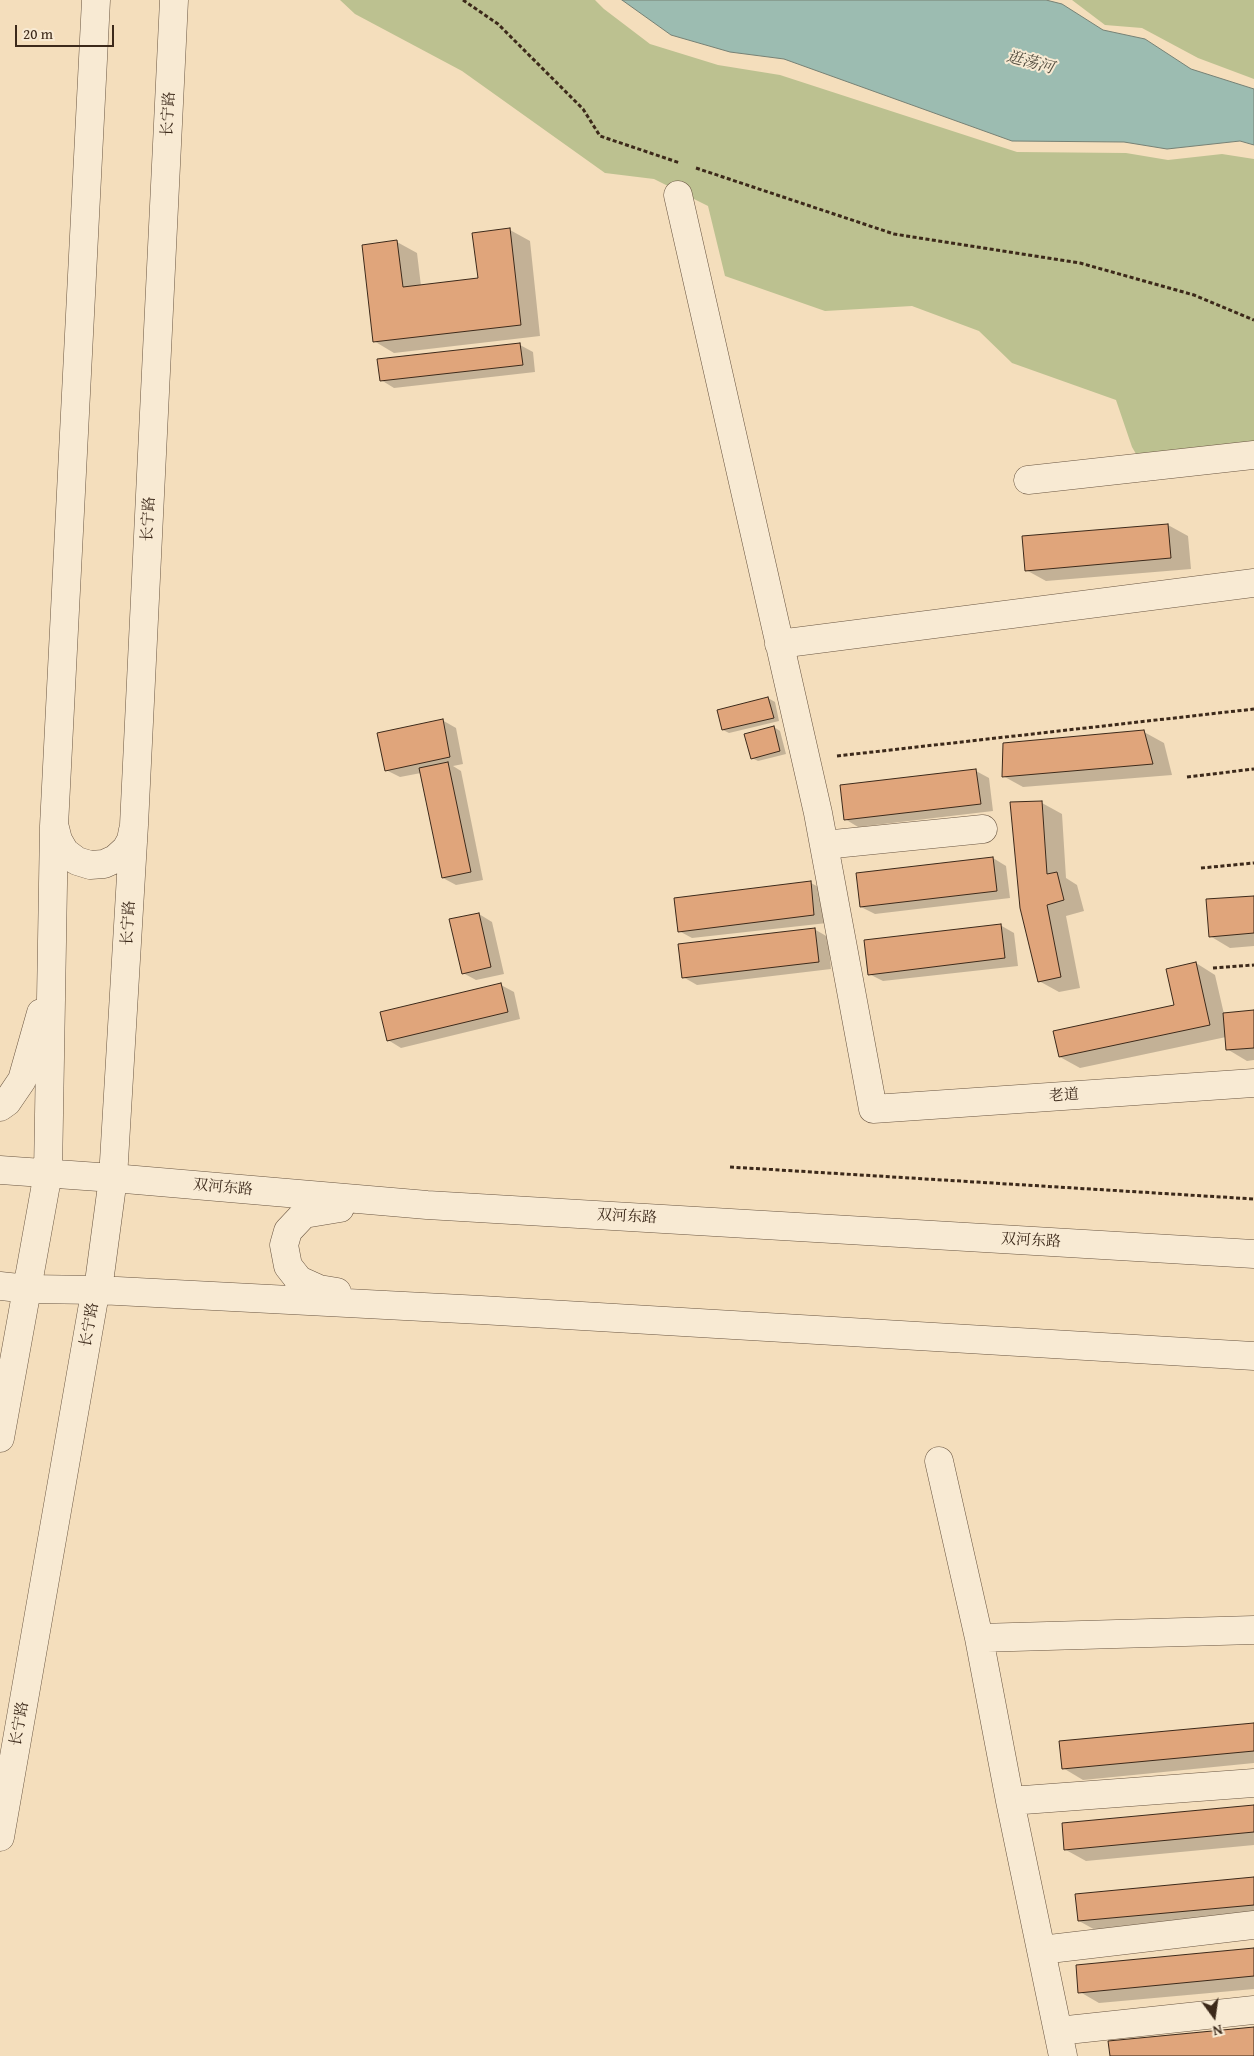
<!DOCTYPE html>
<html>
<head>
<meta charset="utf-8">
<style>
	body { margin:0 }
	#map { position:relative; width:1254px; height:2056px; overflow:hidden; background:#f4debc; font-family:"Gentium Book Plus",serif }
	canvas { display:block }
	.north { position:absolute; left:1189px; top:1991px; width:50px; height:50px; -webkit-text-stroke:4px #f8ead3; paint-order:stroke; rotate:166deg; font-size:14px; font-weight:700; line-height:20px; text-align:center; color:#3c291a }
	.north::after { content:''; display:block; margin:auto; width:18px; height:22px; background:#3c291a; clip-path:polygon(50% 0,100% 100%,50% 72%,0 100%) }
	.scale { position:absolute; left:15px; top:25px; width:99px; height:22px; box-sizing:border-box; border:2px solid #3c291a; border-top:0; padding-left:6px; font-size:15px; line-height:18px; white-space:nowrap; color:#3c291a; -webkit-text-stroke:4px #f8ead3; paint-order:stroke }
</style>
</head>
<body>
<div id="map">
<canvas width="1254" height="2056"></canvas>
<div class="north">N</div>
<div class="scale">20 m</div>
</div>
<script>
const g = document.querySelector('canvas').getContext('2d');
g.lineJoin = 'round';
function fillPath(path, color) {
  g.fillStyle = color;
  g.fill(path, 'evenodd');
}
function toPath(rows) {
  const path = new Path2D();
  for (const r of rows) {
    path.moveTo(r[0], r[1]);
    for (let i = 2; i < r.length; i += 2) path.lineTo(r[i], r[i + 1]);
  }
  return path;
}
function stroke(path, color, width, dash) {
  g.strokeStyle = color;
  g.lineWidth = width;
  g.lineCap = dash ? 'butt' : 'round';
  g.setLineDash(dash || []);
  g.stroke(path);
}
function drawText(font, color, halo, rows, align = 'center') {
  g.font = font + ' "Gentium Book Plus","Noto Serif SC",serif';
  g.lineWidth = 4;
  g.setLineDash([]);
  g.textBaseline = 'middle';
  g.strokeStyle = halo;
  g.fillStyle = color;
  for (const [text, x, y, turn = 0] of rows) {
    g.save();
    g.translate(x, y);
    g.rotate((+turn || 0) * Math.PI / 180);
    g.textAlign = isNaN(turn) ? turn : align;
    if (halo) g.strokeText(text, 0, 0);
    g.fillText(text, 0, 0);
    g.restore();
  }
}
fillPath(toPath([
	[340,0,595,0,604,9,650,44,718,65,780,75,1017,152,1126,153,1168,160,1222,154,1254,159,1254,447,1139,459,1132,447,1116,400,1012,363,979,331,912,306,825,311,725,276,708,206,654,179,605,173,462,71,355,14],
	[1072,0,1254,0,1254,79,1198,58,1142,28,1105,25]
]), '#bcc190');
const water = toPath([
	[622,0,1046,0,1062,4,1103,30,1145,39,1191,69,1254,89,1254,145,1240,141,1167,149,1124,142,1012,141,784,59,730,52,671,35,622,0]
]);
fillPath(water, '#9cbcb1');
stroke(water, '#768175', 1);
fillPath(toPath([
	[510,230,530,241,540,336,394,353,374,341,397,242,417,253,421,286,479,279],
	[520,345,533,352,535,372,394,388,381,380],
	[1168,525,1188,536,1191,569,1046,581,1026,570,1024,538],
	[768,698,775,702,779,721,729,733,723,730],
	[442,720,456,728,463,764,453,766,461,771,483,880,456,885,443,878,421,773,400,777,386,770],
	[774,727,780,731,786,754,758,761,752,758],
	[1144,732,1164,743,1172,775,1023,787,1003,776],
	[976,771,989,778,993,811,858,827,845,819],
	[1042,803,1062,814,1066,878,1077,885,1084,911,1066,916,1080,988,1059,992,1039,981],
	[993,858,1006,866,1010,898,875,914,861,907],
	[811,883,824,890,827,923,692,938,679,931],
	[1254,897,1254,946,1230,948,1210,936],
	[479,914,492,922,504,974,476,980,463,973],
	[1000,925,1014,933,1018,966,883,981,869,974],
	[814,929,828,937,831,969,697,985,683,977],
	[1196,963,1215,975,1224,1014,1254,1011,1254,1060,1247,1061,1227,1049,1226,1037,1080,1068,1060,1057,1175,1006],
	[501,985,514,992,520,1019,401,1048,388,1040],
	[1254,1724,1254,1763,1083,1780,1063,1768],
	[1254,1806,1254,1845,1086,1861,1066,1850],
	[1254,1878,1254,1917,1099,1932,1079,1921],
	[1254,1949,1254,1989,1099,2003,1080,1992]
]), '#0003');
const building = toPath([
	[510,228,521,325,373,342,362,245,397,240,403,287,478,278,472,233,510,228],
	[520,343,523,365,380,381,377,359,520,343],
	[1168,524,1171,558,1025,571,1022,536,1168,524],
	[768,697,774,718,722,730,717,710,768,697],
	[443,719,450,757,385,771,377,733,443,719],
	[774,726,780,751,751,759,744,734,774,726],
	[1144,730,1153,764,1002,777,1003,743,1144,730],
	[448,762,471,872,442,878,419,768,448,762],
	[976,769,981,804,844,820,840,785,976,769],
	[1042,801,1047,874,1057,872,1064,900,1047,905,1061,977,1038,982,1020,908,1010,802,1042,801],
	[993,857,997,891,860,907,856,873,993,857],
	[811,881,814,915,678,932,674,898,811,881],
	[1254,896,1254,933,1209,937,1206,899,1254,896],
	[479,913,491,967,462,974,449,919,479,913],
	[1001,924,1005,958,868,975,864,940,1001,924],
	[815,928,819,962,682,978,678,944,815,928],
	[1196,962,1210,1025,1059,1057,1053,1031,1174,1005,1166,969,1196,962],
	[501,983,508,1012,387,1041,380,1012,501,983],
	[1254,1010,1254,1048,1226,1050,1223,1013,1254,1010],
	[1254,1723,1254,1751,1062,1769,1059,1741,1254,1723],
	[1254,1805,1254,1832,1064,1850,1062,1823,1254,1805],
	[1254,1877,1254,1905,1078,1921,1075,1894,1254,1877],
	[1254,1948,1254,1976,1078,1993,1076,1965,1254,1948],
	[1254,2027,1254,2056,1110,2056,1108,2041,1254,2027]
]);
fillPath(building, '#e0a57b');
stroke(building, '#3c291a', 1);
const minor = toPath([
	[678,195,818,813,873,1109,1254,1083],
	[1028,480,1254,455],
	[779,644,1254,583],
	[824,845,983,829],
	[939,1461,979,1638,1010,1801,1063,2056],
	[979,1638,1254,1630],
	[1010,1801,1254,1783],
	[1041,1950,1254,1925],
	[1058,2031,1254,2010]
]);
const tertiary = toPath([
	[55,828,58,840,65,852,77,861,90,865,104,864,115,859,126,849,131,840,133,830],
	[0,1107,7,1102,22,1080,41,1013],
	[0,1170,113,1178,427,1205,1254,1254],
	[0,1286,28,1289,98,1290,481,1310,1254,1356],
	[337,1292,319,1289,299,1280,288,1266,284,1245,288,1231,304,1214,340,1208],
	[0,1438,48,1173,54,826,96,0],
	[0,1837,95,1293,98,1290,113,1178,134,825,174,0]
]);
stroke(minor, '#6a5642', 29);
stroke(tertiary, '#6a5642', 29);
stroke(toPath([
	[463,0,498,24,583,109,600,136,680,163],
	[696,168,894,234,1080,263,1194,295,1254,320],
	[837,756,1254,709],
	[1187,777,1254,769],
	[1201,868,1254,863],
	[1213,968,1254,965],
	[730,1167,1254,1199]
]), '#3c291a', 3, [4, 2.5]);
stroke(minor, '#f8ead3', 28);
stroke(tertiary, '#f8ead3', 28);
drawText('15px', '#3c291a', '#f8ead3', [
	["长宁路",169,114,-87],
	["长宁路",149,519,-87],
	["长宁路",129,923,-87],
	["老道",1064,1096,-4],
	["双河东路",223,1188,5],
	["双河东路",627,1217,3],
	["双河东路",1031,1241,3],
	["长宁路",90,1325,-80],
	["长宁路",20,1724,-80]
]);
drawText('italic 16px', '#544e40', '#f8ead3', [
	["逛荡河",1030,63,15]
]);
</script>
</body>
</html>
